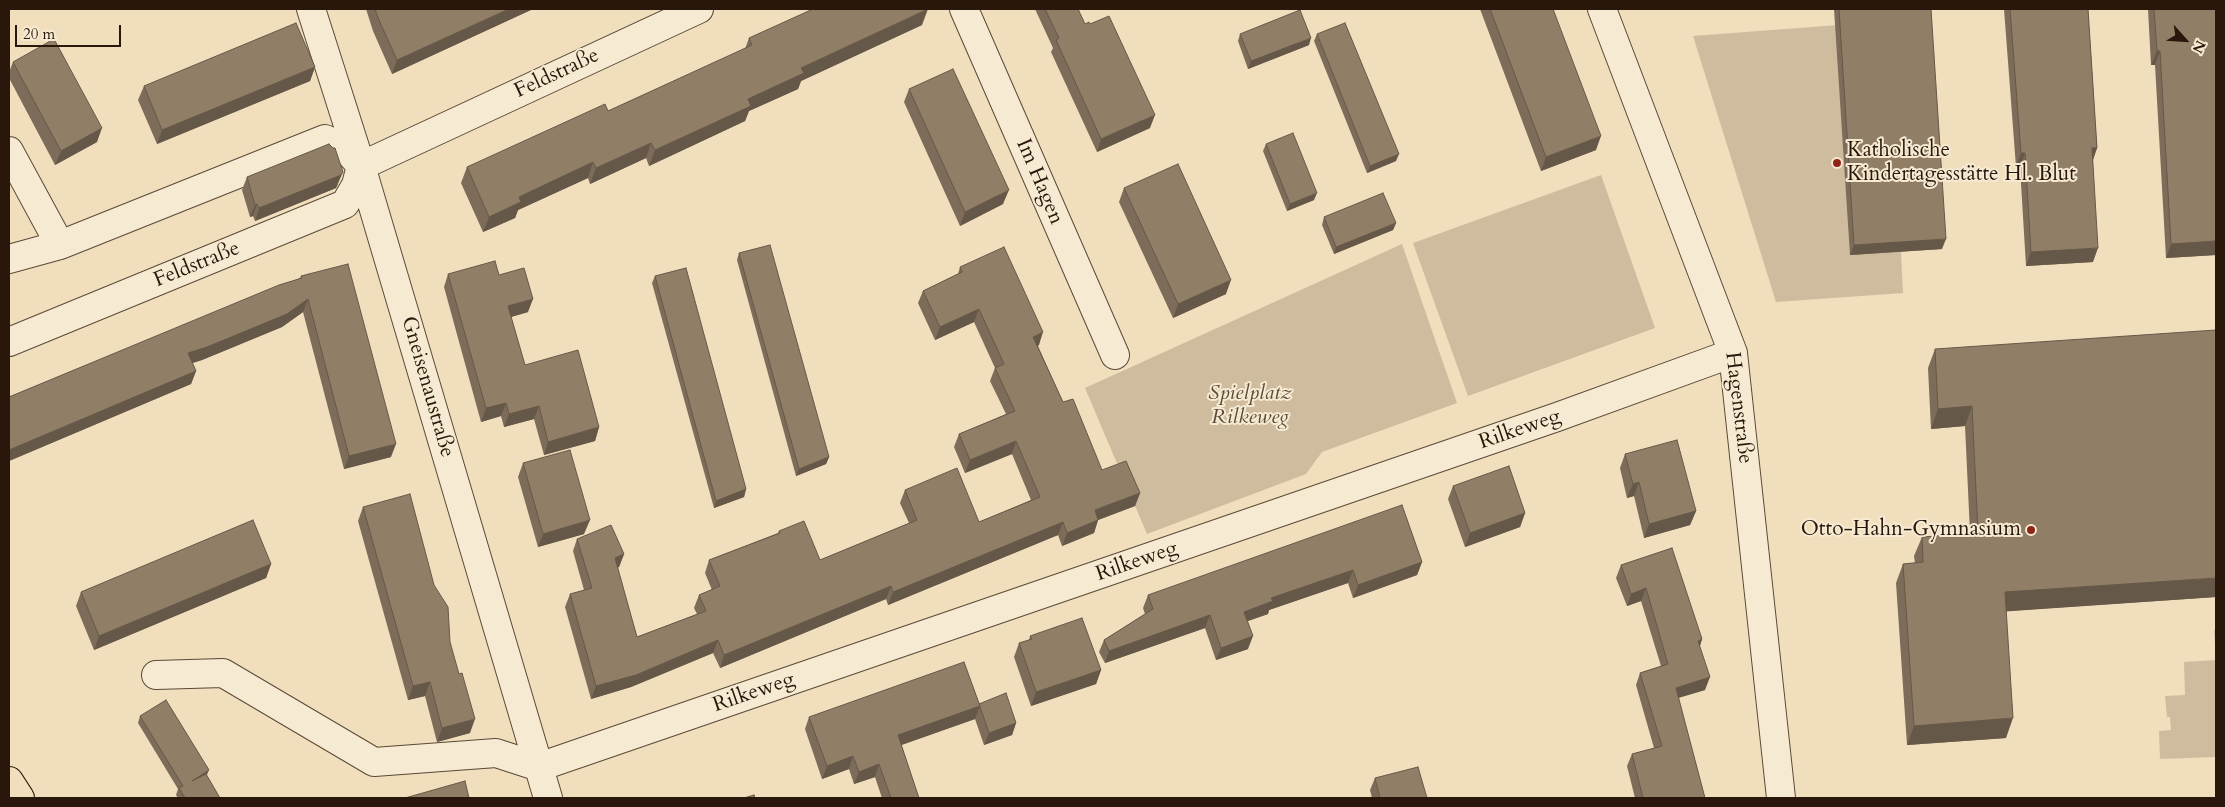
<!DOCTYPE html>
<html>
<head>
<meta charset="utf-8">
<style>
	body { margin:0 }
	#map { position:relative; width:2225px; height:807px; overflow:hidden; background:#f1debc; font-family:Cardo,serif }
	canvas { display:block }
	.frame { position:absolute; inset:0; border:10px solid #28170a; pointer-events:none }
	.north { position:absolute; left:2160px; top:15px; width:50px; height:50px; -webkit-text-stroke:4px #f6ead3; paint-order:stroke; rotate:116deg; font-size:14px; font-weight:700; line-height:20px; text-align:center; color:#28170a }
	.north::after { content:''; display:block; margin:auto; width:18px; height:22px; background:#28170a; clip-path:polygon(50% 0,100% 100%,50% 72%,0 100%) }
	.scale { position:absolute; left:15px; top:25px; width:106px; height:22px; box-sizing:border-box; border:2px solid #28170a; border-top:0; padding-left:6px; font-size:15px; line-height:18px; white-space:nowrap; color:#28170a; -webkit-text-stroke:4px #f6ead3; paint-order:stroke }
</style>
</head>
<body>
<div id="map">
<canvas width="2225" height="807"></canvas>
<div class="frame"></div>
<div class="north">N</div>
<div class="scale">20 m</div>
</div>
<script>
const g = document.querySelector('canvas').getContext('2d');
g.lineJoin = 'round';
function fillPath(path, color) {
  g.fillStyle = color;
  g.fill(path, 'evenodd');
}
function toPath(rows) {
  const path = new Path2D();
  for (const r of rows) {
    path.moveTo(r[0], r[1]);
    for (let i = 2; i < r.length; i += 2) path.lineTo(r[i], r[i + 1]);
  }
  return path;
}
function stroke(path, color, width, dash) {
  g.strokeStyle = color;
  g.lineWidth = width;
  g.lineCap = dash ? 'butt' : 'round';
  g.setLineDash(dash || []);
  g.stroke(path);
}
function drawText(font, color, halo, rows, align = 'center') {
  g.font = font + ' Cardo,serif';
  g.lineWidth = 4;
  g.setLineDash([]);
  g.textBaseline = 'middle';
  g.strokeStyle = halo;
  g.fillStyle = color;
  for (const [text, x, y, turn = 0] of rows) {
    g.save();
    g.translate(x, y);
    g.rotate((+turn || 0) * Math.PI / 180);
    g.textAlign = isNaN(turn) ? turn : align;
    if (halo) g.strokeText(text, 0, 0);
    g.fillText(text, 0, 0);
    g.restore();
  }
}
fillPath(toPath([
	[1838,25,1901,252,1903,293,1776,302,1693,36],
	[1601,175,1655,328,1468,396,1413,243],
	[1402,244,1457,403,1322,452,1306,474,1147,534,1085,388],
	[2214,630,2216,630,2216,757,2160,759,2159,731,2171,730,2170,717,2167,717,2165,696,2185,695,2184,662,2216,660]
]), '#cfbc9e');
const minor = toPath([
	[311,9,361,166,548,798],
	[964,9,1115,355],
	[1602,9,1733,353,1781,798],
	[9,151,60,245],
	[9,259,60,245,325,139,346,149,361,166],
	[9,342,345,204,356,185,361,166,699,9],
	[156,675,223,673,374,762,496,753,539,767,1557,417,1733,353]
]);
const major = toPath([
	[9,781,20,798]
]);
stroke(minor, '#5a4936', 30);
stroke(major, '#28170a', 30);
stroke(minor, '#f6ead3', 28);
stroke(major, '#f1debc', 28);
fillPath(toPath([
	[366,9,533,9,392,74,373,31],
	[1035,9,1078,9,1085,24,1150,128,1097,152,1051,52,1053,48],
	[1480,9,1553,9,1596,150,1541,171],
	[1834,9,1931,9,1942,249,1850,255],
	[2004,9,2088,9,2097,148,2093,160,2093,262,2026,266,2020,167,2016,167],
	[2148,9,2216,9,2216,255,2166,258,2155,65,2151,65],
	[922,25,801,81,798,89,749,111,745,121,649,166,646,158,590,184,588,178,518,210,515,218,483,232,461,183,467,167,608,111,745,49,749,38],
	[1240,34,1309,45,1248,69,1238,41],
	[1317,34,1396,161,1367,173,1314,41],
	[13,62,97,142,55,165,9,78,9,72],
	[315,67,310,81,157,144,138,100,144,86],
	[909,89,1003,204,960,226,904,102],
	[1266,144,1314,200,1287,211,1263,151],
	[247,177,338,184,336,188,255,221,253,216,250,217,242,190],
	[1124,188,1226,294,1173,318,1119,202],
	[1324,217,1396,223,1393,230,1334,254,1322,225],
	[739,253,829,457,826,464,796,476,737,260],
	[960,267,1039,345,1038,346,1063,402,1102,470,1140,493,1135,506,1098,520,1094,533,1062,546,1058,535,888,605,886,599,720,668,713,653,631,687,591,699,565,607,570,594,584,590,573,551,577,539,624,554,619,567,617,568,637,637,697,614,694,608,699,595,712,590,705,573,709,560,778,533,779,531,820,560,909,523,900,503,905,490,979,522,1031,500,1012,454,965,473,954,447,959,434,1006,414,990,381,995,368,974,322,935,340,918,303,923,291,958,274],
	[448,274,499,275,528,312,511,317,525,365,599,427,595,441,544,455,534,419,504,427,501,416,481,422,444,287],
	[301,276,391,457,344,469,303,312,282,327,202,360,192,363,196,371,191,384,9,461,9,397,300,278],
	[655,276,746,489,744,497,714,508,652,283],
	[1935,349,2216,597,2006,611,2006,738,1907,745,1896,583,1903,564,1915,563,1914,556,1922,537,1970,533,1965,426,1931,429,1928,368],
	[1625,454,1696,511,1690,525,1644,538,1634,496,1627,498,1620,468],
	[523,463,584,534,538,547,518,477],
	[1453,486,1525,513,1520,527,1465,547,1448,499],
	[363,507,450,642,470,733,437,742,425,696,408,700,358,521],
	[1422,562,1417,575,1353,598,1348,583,1269,610,1268,614,1248,621,1248,649,1216,660,1205,628,1105,663,1099,652,1104,640,1145,614,1143,608,1148,595],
	[271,564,266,578,94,650,76,606,81,592],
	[1621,565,1702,639,1700,646,1705,690,1678,698,1705,798,1635,798,1627,766,1632,754,1654,748,1636,685,1640,673,1661,666,1641,601,1627,606,1616,578],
	[1030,636,1101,670,1096,684,1031,706,1014,657,1019,643,1029,640],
	[979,704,1016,723,1012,735,984,745,975,719,901,745,919,798,882,798,875,777,854,784,849,769,822,779,805,729,809,717],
	[140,716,207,776,220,798,178,798,176,795,178,789,138,723],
	[1375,778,1427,798,1372,798,1370,790]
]), '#7d6c59');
fillPath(toPath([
	[509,9,533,9,392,74,397,60],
	[928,9,922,25,801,81,798,89,749,111,745,121,649,166,655,150,748,99,801,68],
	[1311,38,1309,45,1248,69,1251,61],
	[2157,51,2160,51,2155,65,2151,65],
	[315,67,310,81,157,144,162,130],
	[1155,115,1150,128,1097,152,1101,139],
	[102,128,97,142,55,165,61,151],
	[1601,136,1596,150,1541,171,1546,157],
	[651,143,646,158,590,184,596,168],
	[2092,148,2097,148,2092,162],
	[2021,153,2025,153,2020,167,2016,167],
	[1399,154,1396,161,1367,173,1370,166],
	[593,162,588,178,518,210,515,218,483,232,489,217,519,197],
	[343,172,336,188,255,221,259,208],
	[1009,190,1003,204,960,226,965,212],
	[1317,193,1314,200,1287,211,1290,204],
	[257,204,253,216,250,217,255,205],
	[1396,223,1393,230,1334,254,1336,247],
	[1946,239,1942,249,1850,255,1854,245],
	[2216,241,2216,255,2166,258,2171,244],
	[2098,248,2093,262,2026,266,2031,252],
	[1231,280,1226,294,1173,318,1178,304],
	[308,299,303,312,282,327,202,360,183,366,188,353],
	[533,299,528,312,504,319,508,306],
	[979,309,974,322,935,340,940,327],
	[1043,332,1039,345,1029,350,1033,337],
	[196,371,191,384,9,461,9,450],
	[506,403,501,416,481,422,486,408],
	[539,406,534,419,504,427,509,414],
	[1972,406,1965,426,1931,429,1938,409],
	[599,427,595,441,544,455,548,442],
	[1016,441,1012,454,965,473,970,460],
	[396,444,391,457,344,469,349,456],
	[829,457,826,464,796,476,799,469],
	[1639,482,1634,496,1627,498,1633,484],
	[746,489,744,497,714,508,716,501],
	[1140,493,1135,506,1098,520,1094,533,1062,546,1067,533,1095,510],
	[1696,511,1690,525,1644,538,1649,524],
	[1525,513,1520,527,1465,547,1470,533],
	[590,520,584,534,538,547,543,534],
	[1063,522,1058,535,888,605,893,592],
	[624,554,619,567,610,571,615,558],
	[1422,562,1417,575,1353,598,1358,585],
	[271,564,266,578,94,650,99,636],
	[1353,570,1348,583,1269,610,1268,614,1239,624,1244,612,1271,598],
	[2216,578,2216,597,1998,612,2005,592],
	[891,586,886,599,720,668,724,655],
	[1646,588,1641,601,1627,606,1631,594],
	[1210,615,1205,628,1105,663,1109,651],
	[1253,636,1248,649,1216,660,1221,648],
	[1702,639,1698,652,1698,641],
	[718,640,713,653,631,687,591,699,596,686],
	[1101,670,1096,684,1031,706,1036,692],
	[1710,677,1705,690,1671,700,1676,688],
	[430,682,425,696,408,700,413,686],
	[980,706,975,719,893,748,898,735],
	[2013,718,2006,738,1907,745,1914,726],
	[475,719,470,733,437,742,442,728],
	[1016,723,1012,735,984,745,989,733],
	[853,756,849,769,822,779,827,766],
	[879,764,875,777,854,784,859,772],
	[209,770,206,777,192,781]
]), '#665848');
const building = toPath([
	[375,9,509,9,397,60,378,18,375,9],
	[813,9,928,9,801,68,804,73,748,99,751,106,655,150,651,143,596,168,593,162,519,197,521,202,489,217,467,167,605,104,608,111,752,45,749,38,813,9],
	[1045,9,1078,9,1085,24,1089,22,1090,24,1109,16,1155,115,1101,139,1056,40,1059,38,1045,9],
	[1490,9,1553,9,1601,136,1546,157,1490,9],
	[1839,9,1931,9,1946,239,1854,245,1839,9],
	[2010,9,2088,9,2097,148,2092,148,2098,248,2031,252,2025,153,2021,153,2010,9],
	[2154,9,2216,9,2216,241,2171,244,2160,51,2157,51,2154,9],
	[1300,10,1311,38,1251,61,1240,34,1300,10],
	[296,23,315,67,162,130,144,86,296,23],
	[1345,23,1399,154,1370,166,1317,34,1345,23],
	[54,39,102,128,61,151,13,62,54,39],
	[953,69,1009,190,965,212,909,89,953,69],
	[1293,133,1317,193,1290,204,1266,144,1293,133],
	[329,144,333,148,335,148,343,172,341,175,259,208,257,204,255,205,247,177,329,144],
	[1178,164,1231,280,1178,304,1124,188,1178,164],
	[1383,193,1396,223,1336,247,1324,217,1383,193],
	[770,245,829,457,799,469,739,253,770,245],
	[1004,247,1043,332,1033,337,1063,402,1073,399,1102,470,1126,461,1140,493,1095,510,1098,520,1067,533,1063,522,893,592,891,586,724,655,718,640,636,675,596,686,570,594,592,588,577,539,611,525,624,554,615,558,637,637,706,611,699,595,720,586,709,560,780,533,779,531,804,521,820,560,917,520,905,490,957,468,979,522,1040,497,1016,441,970,460,959,434,1015,411,995,368,1004,364,979,309,940,327,923,291,962,272,960,267,1004,247],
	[495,261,499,275,524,268,533,299,508,306,525,365,578,350,599,427,548,442,539,406,509,414,506,403,486,408,448,274,495,261],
	[348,264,396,444,349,456,308,299,287,314,207,347,188,353,196,371,9,450,9,397,279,285,302,278,301,276,348,264],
	[686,268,746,489,716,501,655,276,686,268],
	[2216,330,2216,578,2005,592,2013,718,1914,726,1903,564,1923,562,1922,537,1978,533,1972,406,1938,409,1935,349,2216,330],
	[1677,440,1696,511,1649,524,1639,482,1633,484,1625,454,1677,440],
	[570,450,590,520,543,534,523,463,570,450],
	[1509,466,1525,513,1470,533,1453,486,1509,466],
	[410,494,434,585,448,607,450,642,459,674,462,673,475,719,442,728,430,682,413,686,363,507,410,494],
	[1402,505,1422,562,1358,585,1353,570,1271,598,1273,601,1244,612,1253,636,1221,648,1210,615,1109,651,1104,640,1153,609,1148,595,1402,505],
	[253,520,271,564,99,636,81,592,253,520],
	[1672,548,1702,639,1698,641,1710,677,1676,688,1705,798,1643,798,1632,754,1662,746,1640,673,1668,664,1646,588,1631,594,1621,565,1672,548],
	[1082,618,1101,670,1036,692,1019,643,1032,639,1030,636,1082,618],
	[964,662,980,706,898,735,919,798,891,798,879,764,859,772,853,756,827,766,809,717,964,662],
	[1006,693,1016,723,989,733,979,704,1006,693],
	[166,700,209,770,192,781,206,774,220,798,185,798,179,788,183,786,140,716,166,700],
	[1418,767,1427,798,1380,798,1375,778,1418,767],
	[465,781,469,798,405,798,465,781],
	[754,795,755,798,744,798,754,795]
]);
fillPath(building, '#917e67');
stroke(building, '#665848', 1);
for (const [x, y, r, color] of [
	[1837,163,5,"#8f2418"],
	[2031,530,5,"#8f2418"]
]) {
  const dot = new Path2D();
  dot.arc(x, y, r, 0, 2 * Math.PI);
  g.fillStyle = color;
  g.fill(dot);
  stroke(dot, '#f6ead3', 2);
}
drawText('21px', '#28170a', '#f6ead3', [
	["Feldstraße",557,74,-25],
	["Im Hagen",1039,182,67],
	["Feldstraße",197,265,-22],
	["Gneisenaustraße",427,387,74],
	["Hagenstraße",1738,408,83],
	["Rilkeweg",1520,430,-19],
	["Rilkeweg",1137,562,-19],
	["Rilkeweg",754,693,-19]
]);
drawText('21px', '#28170a', '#f6ead3', [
	["Katholische",1847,151],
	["Kindertagesstätte Hl. Blut",1847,175],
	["Otto-Hahn-Gymnasium",2021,530,"right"]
], 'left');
drawText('italic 21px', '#5a4936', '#f6ead3', [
	["Spielplatz",1250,394],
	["Rilkeweg",1250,418]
]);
</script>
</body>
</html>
